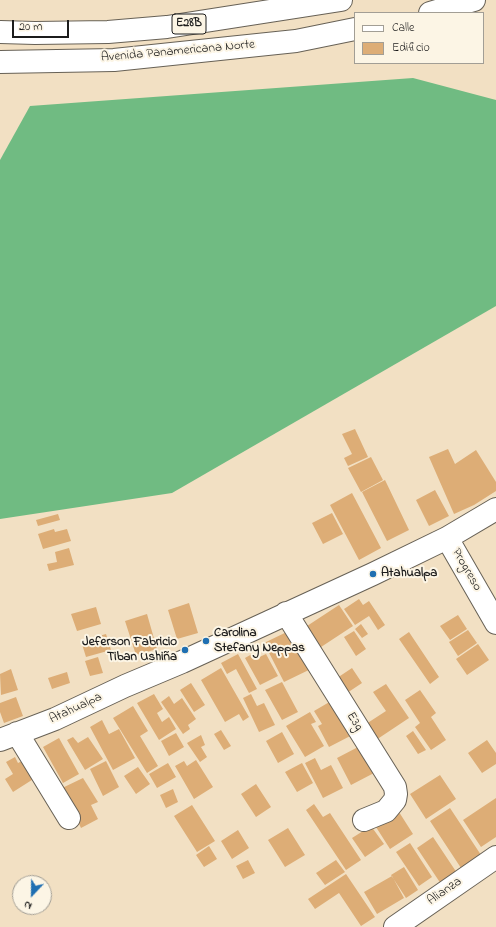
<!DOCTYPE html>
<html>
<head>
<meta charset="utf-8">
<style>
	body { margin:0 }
	#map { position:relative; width:496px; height:927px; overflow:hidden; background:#f2e0c3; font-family:"Indie Flower",sans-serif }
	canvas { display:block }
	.legend { position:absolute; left:354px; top:12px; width:130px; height:52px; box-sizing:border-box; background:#fcf5e5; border:1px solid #a29e95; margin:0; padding:5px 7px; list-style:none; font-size:12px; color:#1c1c1c }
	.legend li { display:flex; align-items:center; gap:8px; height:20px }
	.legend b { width:20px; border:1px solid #a29e95 }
	.north { position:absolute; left:12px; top:875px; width:40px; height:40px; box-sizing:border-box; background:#fcf5e5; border:1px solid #a29e95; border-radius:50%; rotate:202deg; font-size:11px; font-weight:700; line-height:16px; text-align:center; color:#1c1c1c }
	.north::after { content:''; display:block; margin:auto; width:14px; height:18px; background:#1f6fb2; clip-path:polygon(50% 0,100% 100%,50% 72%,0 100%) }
	.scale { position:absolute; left:12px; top:20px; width:57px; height:18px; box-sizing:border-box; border:2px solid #1c1c1c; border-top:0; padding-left:5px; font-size:12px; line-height:14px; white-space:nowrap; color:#1c1c1c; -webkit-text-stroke:3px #fcf5e5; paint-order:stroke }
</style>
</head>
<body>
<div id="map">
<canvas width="496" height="927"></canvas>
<ul class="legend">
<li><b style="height:5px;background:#fff"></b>Calle</li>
<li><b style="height:11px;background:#ddad76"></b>Edificio</li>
</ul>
<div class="north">N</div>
<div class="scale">20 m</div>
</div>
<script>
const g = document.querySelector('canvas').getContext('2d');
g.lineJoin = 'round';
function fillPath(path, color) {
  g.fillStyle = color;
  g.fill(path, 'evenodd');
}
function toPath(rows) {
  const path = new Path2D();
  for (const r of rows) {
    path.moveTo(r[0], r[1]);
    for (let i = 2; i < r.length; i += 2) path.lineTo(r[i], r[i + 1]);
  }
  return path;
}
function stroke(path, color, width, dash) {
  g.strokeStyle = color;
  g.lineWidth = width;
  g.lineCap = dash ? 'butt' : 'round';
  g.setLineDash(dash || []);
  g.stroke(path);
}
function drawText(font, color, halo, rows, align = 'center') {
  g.font = font + ' "Indie Flower",sans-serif';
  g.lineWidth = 4;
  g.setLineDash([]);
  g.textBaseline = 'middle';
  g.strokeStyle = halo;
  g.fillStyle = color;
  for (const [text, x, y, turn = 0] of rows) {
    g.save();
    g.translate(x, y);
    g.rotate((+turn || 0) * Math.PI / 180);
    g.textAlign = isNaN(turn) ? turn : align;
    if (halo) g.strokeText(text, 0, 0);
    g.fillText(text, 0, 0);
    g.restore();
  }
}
fillPath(toPath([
	[413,78,496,100,496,306,172,493,0,519,0,160,30,106]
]), '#70bb82');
fillPath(toPath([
	[355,429,368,457,348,466,344,458,352,454,342,434],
	[448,449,455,464,476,450,496,482,496,491,474,505,454,514,429,457],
	[371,457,383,480,361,492,348,468],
	[385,480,409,530,387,541,362,492],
	[435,490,449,516,429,526,416,500],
	[352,493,381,548,359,560,330,505],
	[332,513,343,534,323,544,312,523],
	[58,514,60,520,38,526,36,520],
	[54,529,55,532,67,529,71,541,43,549,38,534],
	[69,548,74,565,49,571,47,564,57,562,55,552],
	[359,599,363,605,369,601,385,625,378,630,369,616,355,625,344,609],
	[189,603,198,633,177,639,168,610],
	[339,605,353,626,318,649,304,628],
	[96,607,101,624,77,631,71,614],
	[147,614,157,649,136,655,125,621],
	[458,615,467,629,450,640,440,626],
	[361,624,368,634,362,638,355,629],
	[295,628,315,667,284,682,264,643],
	[468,630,477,643,458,656,449,642],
	[354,631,366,649,356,656,344,637],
	[409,632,439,677,430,684,399,639],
	[106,634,111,650,86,657,81,641],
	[478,644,489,660,467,675,456,659],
	[238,654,257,689,249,693,236,669,227,674,221,663],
	[252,654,255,659,266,654,278,676,260,685,245,658],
	[98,657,103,673,90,676,85,661],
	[221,668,249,717,243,721,239,714,225,722,201,680],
	[352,668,362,683,347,693,337,678],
	[11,669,18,690,1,695,0,674],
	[67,672,70,683,52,689,48,678],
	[282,682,298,712,282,720,265,690],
	[191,683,205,705,194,712,180,690],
	[386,684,409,718,376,740,366,724,386,711,373,692],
	[420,690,436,713,431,717,446,740,431,750,415,727,420,723,405,700],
	[154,694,163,709,157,713,162,722,169,717,176,729,159,740,137,703],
	[251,694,257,706,264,703,275,725,259,732,243,698],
	[169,696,174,704,182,698,196,719,188,725,190,729,183,734,161,702],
	[16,697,23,716,4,723,0,712,0,703],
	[338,697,358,732,329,747,318,726,322,724,314,711],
	[133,706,148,731,140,736,158,766,147,773,113,718],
	[310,712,316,722,311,724,324,746,305,757,286,726],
	[102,720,109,734,119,729,135,758,113,770,90,727],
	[221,730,231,746,224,750,214,734],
	[413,731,426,750,418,754,406,736],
	[282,732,294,754,278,763,266,741],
	[176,733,184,747,169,756,161,741],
	[201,735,205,745,201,747,207,757,200,762,187,743],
	[73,737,78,743,88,737,103,759,85,770,67,740],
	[59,738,79,774,63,783,43,747],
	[487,740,496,753,496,764,482,773,468,753],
	[360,746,374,773,351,785,337,758],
	[15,757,18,763,24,760,35,778,13,792,5,779,13,774,6,762],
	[315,758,321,770,331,765,343,788,323,798,305,763],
	[196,760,213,787,194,799,175,766,184,761,187,766],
	[106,761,119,787,103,796,90,769],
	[168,763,176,777,157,788,149,774],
	[302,763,313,783,297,792,285,772],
	[138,767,150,784,136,794,124,776],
	[440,775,456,799,426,819,410,794],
	[83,778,98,802,91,805,98,819,81,828,74,813,58,790],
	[256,784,271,807,256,817,241,794],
	[173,789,178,802,166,808,160,795],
	[496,798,496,837,481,847,463,820],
	[314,804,323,817,330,813,361,860,346,870,306,810],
	[192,805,215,841,197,852,174,816],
	[450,808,481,855,461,868,430,821],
	[399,812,413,834,390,849,376,827],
	[371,826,384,844,365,857,352,838],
	[288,828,305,855,285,867,268,840],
	[238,830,249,848,232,859,221,841],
	[433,837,457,873,441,884,417,848],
	[410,843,432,877,419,886,396,852],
	[209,846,217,859,204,867,196,855],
	[248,860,255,873,243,879,236,866],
	[336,860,345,872,325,885,316,873],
	[404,867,418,890,406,898,391,875],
	[346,874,375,917,361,926,339,893,315,909,308,899],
	[392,876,404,898,377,914,364,892]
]), '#ddad76');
const minor = toPath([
	[447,538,496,623],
	[286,613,395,787,396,794,395,800,386,811,364,820],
	[17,733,69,818],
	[0,740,55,719,125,686,182,662,373,574,447,538,496,509],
	[395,927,496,857]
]);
const highway = toPath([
	[430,13,474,0],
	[0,32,35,33,108,32,167,27,341,0],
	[0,62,114,60,296,41,355,29]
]);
stroke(minor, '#676156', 24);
stroke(highway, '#676156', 24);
stroke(minor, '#fff', 22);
stroke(highway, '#fff', 22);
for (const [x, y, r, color] of [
	[373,574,4,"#1f6fb2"],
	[206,641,4,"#1f6fb2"],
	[185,650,4,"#1f6fb2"]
]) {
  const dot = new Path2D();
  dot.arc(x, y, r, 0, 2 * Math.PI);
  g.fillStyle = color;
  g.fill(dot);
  stroke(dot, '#fcf5e5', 1.5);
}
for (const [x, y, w] of [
	[189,24,34]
]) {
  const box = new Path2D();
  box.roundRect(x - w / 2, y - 10, w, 20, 3);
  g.fillStyle = '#fcf5e5';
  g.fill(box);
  stroke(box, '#1c1c1c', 1);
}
drawText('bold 12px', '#1c1c1c', null, [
	["E28B",189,24]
]);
drawText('13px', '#1c1c1c', '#fcf5e5', [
	["Avenida Panamericana Norte",178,52,-5],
	["Progreso",466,570,60],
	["Atahualpa",76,709,-25],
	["E3g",354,722,58],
	["Alianza",445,892,-35]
]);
drawText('bold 13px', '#1c1c1c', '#fcf5e5', [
	["Atahualpa",381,574],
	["Carolina",214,634],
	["Stefany Neppas",214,649],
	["Jeferson Fabricio",177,643,"right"],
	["Tiban Ushiña",177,658,"right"]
], 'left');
</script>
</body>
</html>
